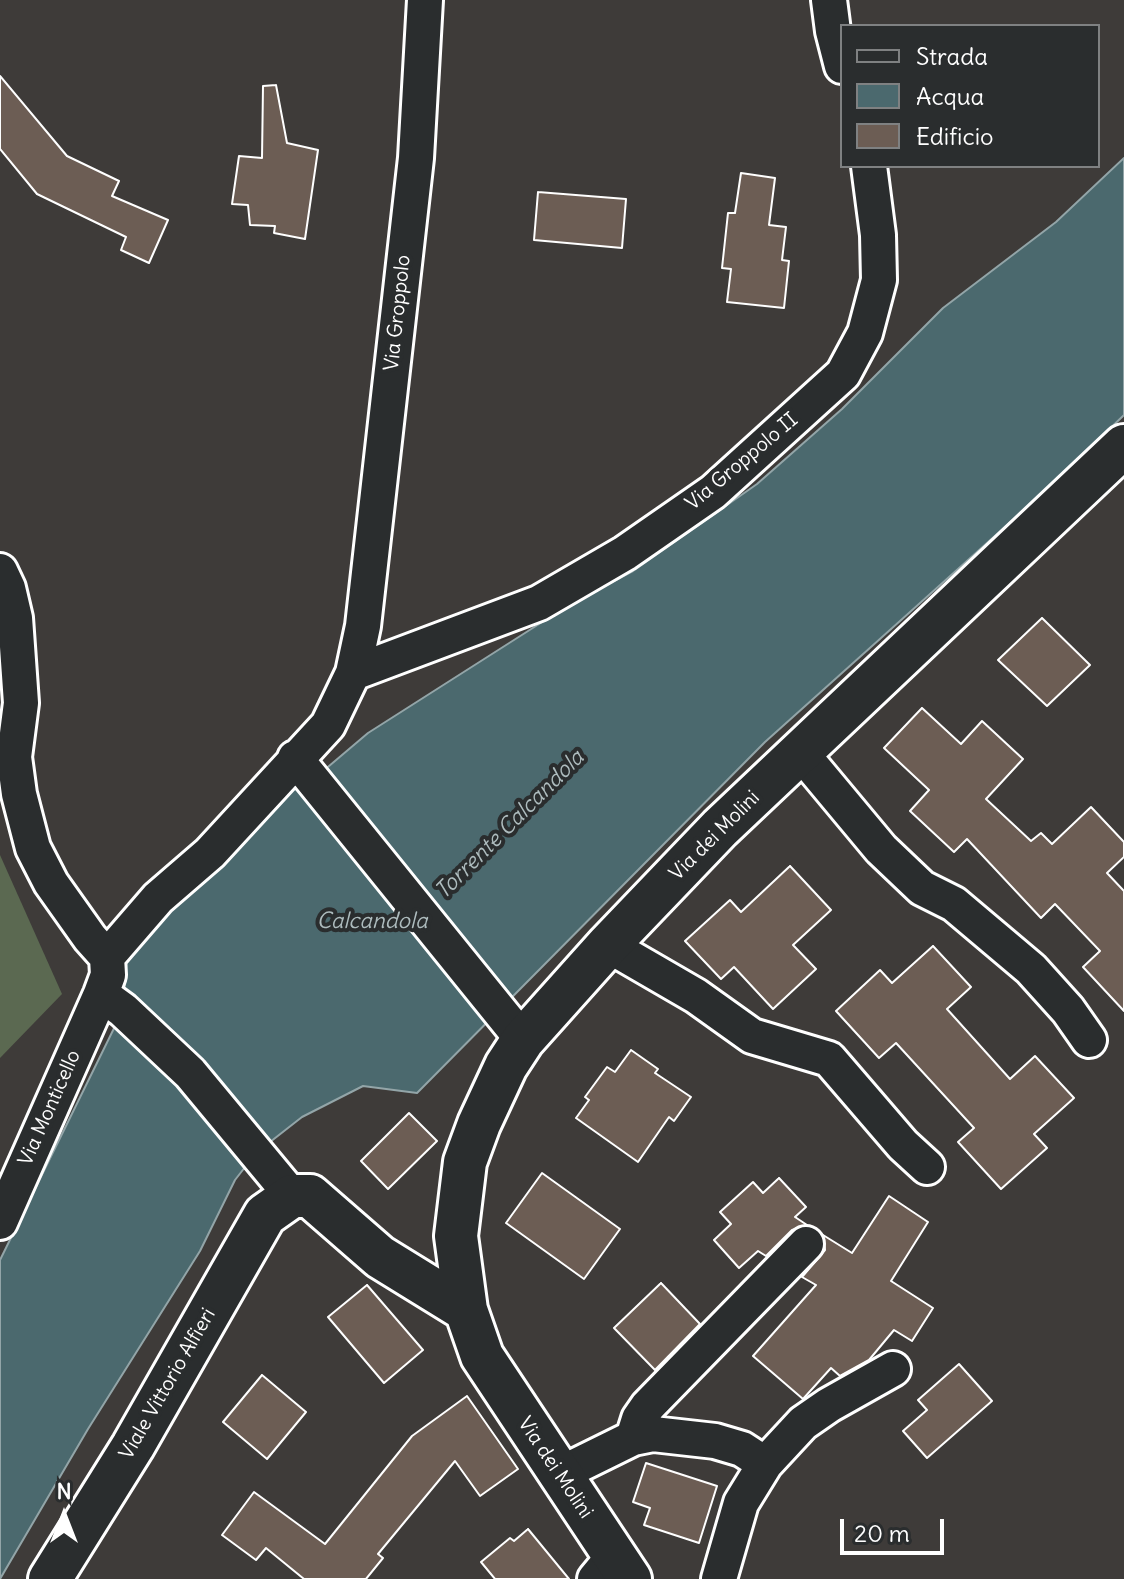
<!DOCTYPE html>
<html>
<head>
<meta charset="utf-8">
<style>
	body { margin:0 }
	#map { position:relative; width:1124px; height:1579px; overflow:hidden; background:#3e3b39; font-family:Delius,sans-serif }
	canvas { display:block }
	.legend { position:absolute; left:840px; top:24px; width:260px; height:144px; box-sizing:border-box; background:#2a2d2e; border:2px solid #7f8182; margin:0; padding:10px 14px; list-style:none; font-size:24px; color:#fff }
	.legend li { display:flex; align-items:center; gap:16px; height:40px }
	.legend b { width:40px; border:2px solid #7f8182 }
	.north { position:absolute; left:24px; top:1475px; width:80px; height:80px; -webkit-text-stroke:6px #2a2d2e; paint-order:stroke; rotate:0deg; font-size:22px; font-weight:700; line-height:32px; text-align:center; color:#fff }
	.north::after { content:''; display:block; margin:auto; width:28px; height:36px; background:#fff; clip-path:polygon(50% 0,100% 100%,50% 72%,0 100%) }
	.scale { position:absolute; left:840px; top:1519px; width:104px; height:36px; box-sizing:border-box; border:4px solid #fff; border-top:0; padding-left:10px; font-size:24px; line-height:28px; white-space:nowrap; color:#fff; -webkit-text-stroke:6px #2a2d2e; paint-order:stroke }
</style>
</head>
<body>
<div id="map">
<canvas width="1124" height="1579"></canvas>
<ul class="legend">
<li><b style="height:10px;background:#2a2d2e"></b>Strada</li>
<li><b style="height:22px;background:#4b696e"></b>Acqua</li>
<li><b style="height:22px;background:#6c5d54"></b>Edificio</li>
</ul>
<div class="north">N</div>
<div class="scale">20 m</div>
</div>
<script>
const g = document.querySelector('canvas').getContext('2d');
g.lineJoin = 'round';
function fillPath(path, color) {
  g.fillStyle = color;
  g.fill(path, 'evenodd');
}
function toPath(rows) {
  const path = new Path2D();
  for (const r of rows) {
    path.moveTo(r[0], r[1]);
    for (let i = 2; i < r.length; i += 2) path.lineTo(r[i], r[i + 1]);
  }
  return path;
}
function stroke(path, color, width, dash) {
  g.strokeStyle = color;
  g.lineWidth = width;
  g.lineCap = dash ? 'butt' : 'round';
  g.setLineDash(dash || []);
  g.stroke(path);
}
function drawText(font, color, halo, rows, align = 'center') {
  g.font = font + ' Delius,sans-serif';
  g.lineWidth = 8;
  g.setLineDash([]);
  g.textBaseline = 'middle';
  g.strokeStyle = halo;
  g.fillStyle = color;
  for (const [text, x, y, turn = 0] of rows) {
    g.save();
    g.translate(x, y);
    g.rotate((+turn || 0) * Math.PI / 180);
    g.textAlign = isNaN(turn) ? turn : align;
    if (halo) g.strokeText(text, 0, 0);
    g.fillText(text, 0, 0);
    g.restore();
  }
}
fillPath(toPath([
	[0,855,62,994,0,1058]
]), '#5b6951');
const water = toPath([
	[1124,158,1124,415,1045,491,765,742,417,1093,363,1086,302,1117,256,1153,235,1180,200,1251,88,1429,0,1579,0,1260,123,1010,127,954,299,780,309,783,368,733,572,603,633,571,757,484,842,409,943,308,1056,222,1124,158]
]);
fillPath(water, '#4b696e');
stroke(water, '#93a5a8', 2);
const building = toPath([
	[0,76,67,156,119,181,112,196,168,220,149,263,121,250,126,237,37,194,0,149,0,76],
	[276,85,287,143,318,150,305,239,274,233,275,226,250,225,248,205,232,204,239,156,262,158,263,86,276,85],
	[741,173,775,178,769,225,786,227,782,260,789,261,784,308,727,302,731,269,722,268,728,213,735,213,741,173],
	[538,192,626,199,622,248,534,240,538,192],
	[1042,618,1090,665,1047,706,998,660,1042,618],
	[922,708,961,744,982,721,1023,759,986,799,1031,841,1041,833,1052,844,1091,807,1124,842,1124,857,1107,873,1124,891,1124,1011,1083,967,1100,951,1055,904,1041,918,967,839,954,852,910,811,929,790,884,748,922,708],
	[790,866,831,910,793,945,816,969,773,1009,734,967,721,979,685,941,730,900,741,912,790,866],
	[933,946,971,987,947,1009,1010,1079,1035,1056,1074,1098,1034,1134,1047,1148,1001,1189,958,1142,974,1128,896,1043,879,1058,836,1011,880,970,892,983,933,946],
	[631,1050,658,1069,655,1073,691,1097,674,1121,669,1117,638,1162,576,1118,589,1100,585,1097,607,1067,615,1072,631,1050],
	[409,1113,437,1141,388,1189,361,1161,409,1113],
	[542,1173,620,1229,584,1279,506,1223,542,1173],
	[779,1178,806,1207,795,1217,807,1225,792,1230,766,1256,758,1251,739,1268,714,1240,731,1224,720,1212,753,1182,763,1193,779,1178],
	[889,1196,928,1222,891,1281,933,1308,912,1341,894,1330,869,1360,840,1376,831,1368,803,1399,753,1356,816,1285,802,1277,825,1250,823,1235,852,1253,889,1196],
	[661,1283,700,1324,655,1370,614,1328,661,1283],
	[367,1285,423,1350,384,1383,328,1317,367,1285],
	[959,1364,992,1401,927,1458,903,1431,927,1410,918,1400,959,1364],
	[262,1375,306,1412,267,1459,223,1422,262,1375],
	[467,1396,518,1469,480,1496,455,1461,378,1554,383,1558,366,1579,304,1579,266,1548,256,1560,222,1535,254,1492,325,1544,412,1436,467,1396],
	[646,1463,717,1486,699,1543,644,1525,650,1508,633,1502,646,1463],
	[528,1529,569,1579,495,1579,481,1562,510,1538,514,1541,528,1529]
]);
fillPath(building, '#6c5d54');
stroke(building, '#fff', 2);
const minor = toPath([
	[829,0,833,31,842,66],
	[0,571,8,588,15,618,21,703,14,757,19,794,33,848,51,883,90,938,107,957],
	[353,673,539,603,625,553,713,492,843,374,865,333,879,280,878,235,869,166],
	[801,753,881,849,922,888,954,904,1031,969,1068,1010,1089,1040],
	[295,758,523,1040],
	[608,945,696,996,752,1036,829,1059,903,1145,927,1167],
	[101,994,123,1010,190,1073,292,1196],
	[0,1222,101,994,108,975,107,957,158,898,210,853,328,725,353,673,363,626,416,158,425,0],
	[633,1438,639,1419,648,1406,806,1244],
	[562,1473,633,1438,653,1434,715,1441,742,1449,765,1464],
	[595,1579,614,1556],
	[719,1579,741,1503,765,1464,803,1423,829,1405,893,1369]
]);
const tertiary = toPath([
	[50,1579,133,1446,265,1215,292,1196,310,1196,380,1257,466,1310],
	[630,1579,482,1356,466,1310,456,1236,465,1162,479,1124,506,1066,523,1040,608,945,720,828,1124,446]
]);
stroke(minor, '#fff', 40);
stroke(tertiary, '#fff', 48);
stroke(minor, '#2a2d2e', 34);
stroke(tertiary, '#2a2d2e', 42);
drawText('20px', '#fff', '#2a2d2e', [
	["Via Groppolo",398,313,-84],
	["Via Groppolo II",742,462,-40],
	["Via dei Molini",715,836,-45],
	["Via Monticello",50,1108,-66],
	["Viale Vittorio Alfieri",168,1384,-60],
	["Via dei Molini",555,1468,56]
]);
drawText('italic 22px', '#aebcbe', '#2a2d2e', [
	["Torrente Calcandola",510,825,-45],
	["Calcandola",372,922]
]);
</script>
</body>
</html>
